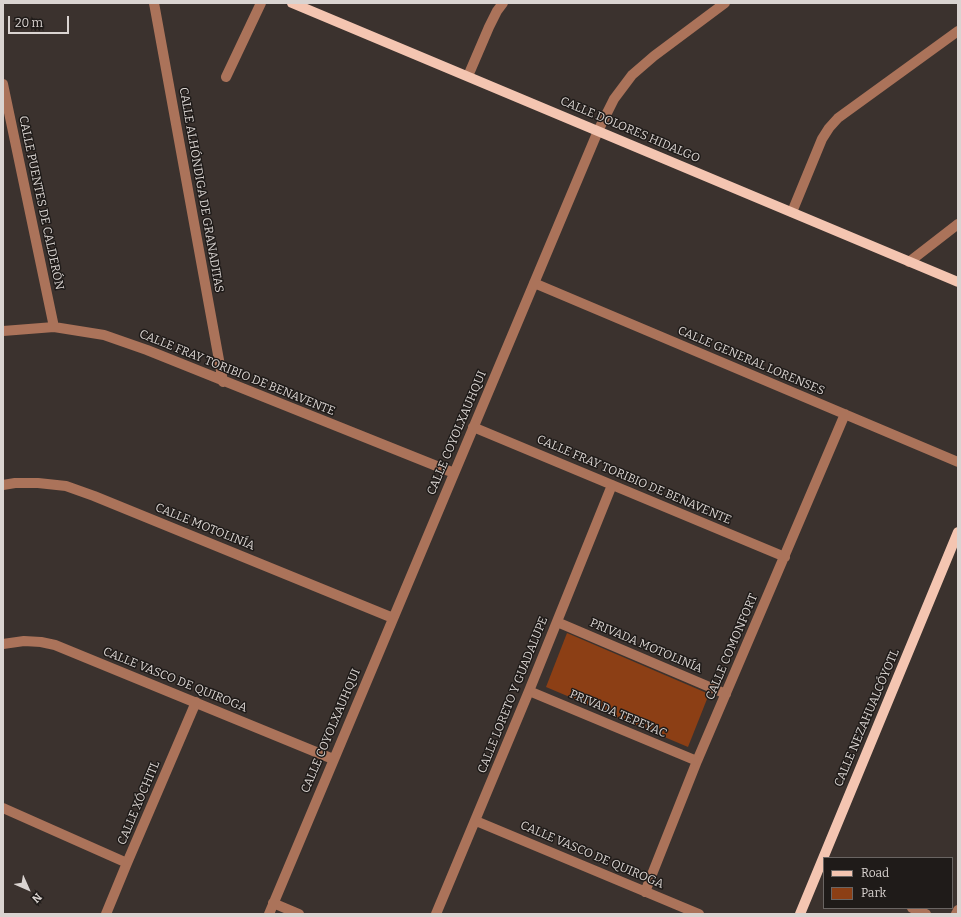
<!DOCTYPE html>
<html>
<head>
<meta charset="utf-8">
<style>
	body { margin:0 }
	#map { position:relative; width:961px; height:917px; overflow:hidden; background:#3b322e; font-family:Bitter,serif }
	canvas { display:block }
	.frame { position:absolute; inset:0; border:4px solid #dad4d1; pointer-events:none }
	.legend { position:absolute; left:823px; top:857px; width:130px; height:52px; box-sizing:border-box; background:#1f1b19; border:1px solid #6a6563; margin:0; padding:5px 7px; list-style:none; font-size:12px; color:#dad4d1 }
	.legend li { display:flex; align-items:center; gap:8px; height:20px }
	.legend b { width:20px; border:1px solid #6a6563 }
	.north { position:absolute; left:8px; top:869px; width:40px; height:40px; -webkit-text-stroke:3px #1f1b19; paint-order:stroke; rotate:135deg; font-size:11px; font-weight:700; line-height:16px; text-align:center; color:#dad4d1 }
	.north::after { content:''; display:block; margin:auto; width:14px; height:18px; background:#dad4d1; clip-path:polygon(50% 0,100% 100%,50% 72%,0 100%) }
	.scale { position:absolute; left:8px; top:16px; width:61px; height:18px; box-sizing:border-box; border:2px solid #dad4d1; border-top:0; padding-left:5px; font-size:12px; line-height:14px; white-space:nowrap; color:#dad4d1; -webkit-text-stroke:3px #1f1b19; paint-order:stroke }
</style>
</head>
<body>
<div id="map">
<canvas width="961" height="917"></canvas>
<div class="frame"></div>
<ul class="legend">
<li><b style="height:5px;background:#f4c5b1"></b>Road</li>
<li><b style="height:11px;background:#8c3f15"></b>Park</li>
</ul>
<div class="north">N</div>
<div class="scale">20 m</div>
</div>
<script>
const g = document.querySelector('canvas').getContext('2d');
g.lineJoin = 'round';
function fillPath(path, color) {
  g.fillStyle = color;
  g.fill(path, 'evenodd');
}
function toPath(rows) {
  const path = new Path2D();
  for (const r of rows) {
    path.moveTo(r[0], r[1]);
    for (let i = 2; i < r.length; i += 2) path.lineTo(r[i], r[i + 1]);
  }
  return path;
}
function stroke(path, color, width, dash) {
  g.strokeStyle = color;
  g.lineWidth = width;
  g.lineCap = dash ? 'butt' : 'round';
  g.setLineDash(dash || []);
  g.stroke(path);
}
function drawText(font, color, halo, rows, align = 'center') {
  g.font = font + ' Bitter,serif';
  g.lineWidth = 3;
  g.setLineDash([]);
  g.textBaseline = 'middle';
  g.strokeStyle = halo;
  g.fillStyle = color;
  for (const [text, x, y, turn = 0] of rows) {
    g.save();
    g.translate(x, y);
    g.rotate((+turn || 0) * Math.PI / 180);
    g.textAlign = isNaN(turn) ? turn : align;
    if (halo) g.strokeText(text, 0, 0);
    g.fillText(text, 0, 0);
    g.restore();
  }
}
fillPath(toPath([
	[567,633,709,694,688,747,546,687]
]), '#8c3f15');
stroke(toPath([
	[154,3,223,382],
	[468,76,489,27,497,11,503,3],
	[226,77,261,3],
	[3,84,54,327],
	[792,212,822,139,829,128,838,118,958,31],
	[909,262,958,224],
	[534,283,958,462],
	[3,331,54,327,104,335,147,350,454,473],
	[473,427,785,557],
	[3,485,15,483,38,483,66,486,94,496,393,618],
	[557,622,726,694],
	[3,644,24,641,41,642,55,645,333,759],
	[529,691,697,761],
	[3,808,127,863],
	[476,821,699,914],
	[645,892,697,761,845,414],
	[273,903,299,914],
	[912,908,926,914],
	[106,914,127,863,196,702],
	[269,914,598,131,614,99,632,75,654,56,725,3],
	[436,914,529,691,612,485],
	[956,914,958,910]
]), '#ab735a', 10);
stroke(toPath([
	[292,3,958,282],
	[800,914,958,532]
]), '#f4c5b1', 10);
drawText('12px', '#dad4d1', '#1f1b19', [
	["CALLE DOLORES HIDALGO",630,130,23],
	["CALLE ALHÓNDIGA DE GRANADITAS",201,190,80],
	["CALLE PUENTES DE CALDERÓN",41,203,78],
	["CALLE GENERAL LORENSES",751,361,23],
	["CALLE FRAY TORIBIO DE BENAVENTE",237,373,22],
	["CALLE COYOLXAUHQUI",457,433,-67],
	["CALLE FRAY TORIBIO DE BENAVENTE",634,480,23],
	["CALLE MOTOLINÍA",205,527,22],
	["PRIVADA MOTOLINÍA",646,646,23],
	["CALLE COMONFORT",732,647,-67],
	["CALLE VASCO DE QUIROGA",175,680,22],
	["CALLE LORETO Y GUADALUPE",513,695,-68],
	["PRIVADA TEPEYAC",618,714,23],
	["CALLE NEZAHUALCÓYOTL",867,718,-67],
	["CALLE COYOLXAUHQUI",331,731,-67],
	["CALLE XÓCHITL",139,803,-67],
	["CALLE VASCO DE QUIROGA",592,855,23]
]);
</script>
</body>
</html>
